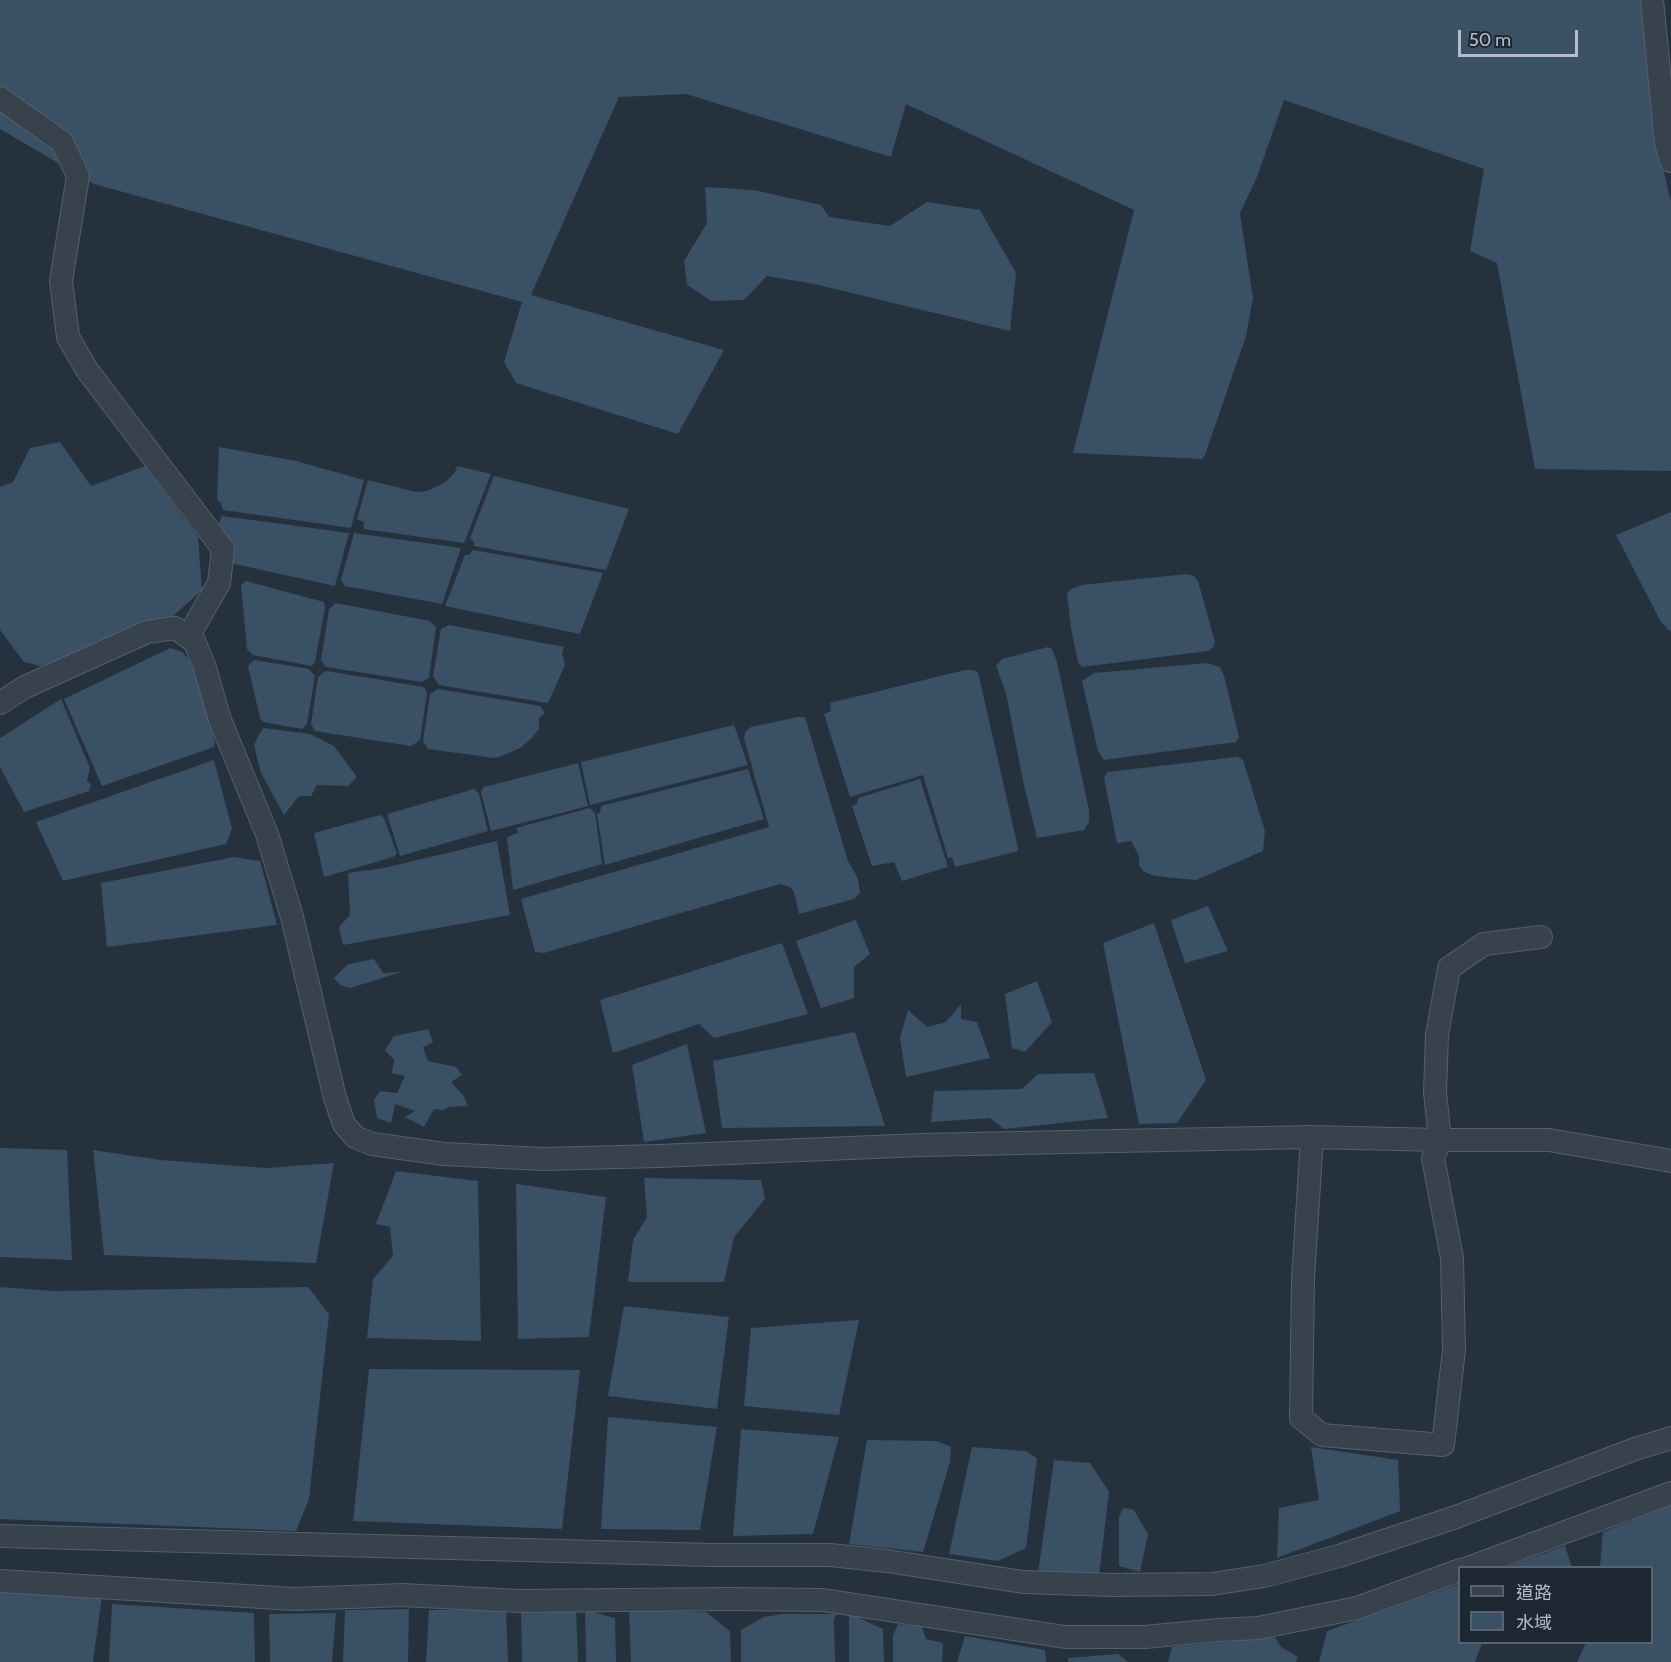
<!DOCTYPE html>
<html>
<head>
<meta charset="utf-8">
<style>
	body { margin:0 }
	#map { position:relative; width:1671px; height:1662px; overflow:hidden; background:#25313d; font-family:Cabin,"Noto Sans TC",sans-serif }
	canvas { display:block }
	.legend { position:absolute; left:1458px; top:1566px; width:195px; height:78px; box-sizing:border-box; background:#1d2732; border:2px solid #59636e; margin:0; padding:8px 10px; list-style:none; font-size:18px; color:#b4bdc8 }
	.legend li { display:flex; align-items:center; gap:12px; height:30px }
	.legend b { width:30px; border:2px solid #59636e }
	.scale { position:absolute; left:1458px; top:30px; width:120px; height:27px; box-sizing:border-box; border:3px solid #b4bdc8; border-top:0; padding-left:8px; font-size:18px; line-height:21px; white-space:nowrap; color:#b4bdc8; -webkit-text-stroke:4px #1d2732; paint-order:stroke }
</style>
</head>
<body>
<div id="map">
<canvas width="1671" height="1662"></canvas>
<ul class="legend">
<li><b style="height:8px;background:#38424d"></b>道路</li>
<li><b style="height:16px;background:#3a5065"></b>水域</li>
</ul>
<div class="scale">50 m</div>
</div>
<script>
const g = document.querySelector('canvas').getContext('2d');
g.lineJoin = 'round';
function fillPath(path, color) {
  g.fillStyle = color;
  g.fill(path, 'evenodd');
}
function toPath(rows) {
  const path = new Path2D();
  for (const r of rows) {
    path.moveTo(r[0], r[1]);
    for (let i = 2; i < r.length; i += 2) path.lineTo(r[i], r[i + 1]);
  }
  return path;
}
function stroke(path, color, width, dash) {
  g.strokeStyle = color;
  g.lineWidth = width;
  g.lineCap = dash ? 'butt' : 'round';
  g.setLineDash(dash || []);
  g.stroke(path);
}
fillPath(toPath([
	[0,0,1640,0,1660,156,1671,202,1671,471,1535,469,1497,263,1470,251,1484,169,1284,100,1257,177,1240,213,1253,298,1246,336,1205,455,1202,459,1073,453,1134,210,906,104,891,157,686,94,619,97,531,295,724,350,678,434,516,383,504,362,522,302,94,184,0,129],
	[705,187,754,190,821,205,829,217,890,226,927,202,980,210,1016,273,1010,331,814,284,767,276,744,300,711,301,687,285,684,261,707,223],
	[60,442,91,486,145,466,198,537,202,590,160,628,40,666,24,662,0,630,0,487,13,482,30,448],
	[219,447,296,461,364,480,351,528,223,510,221,503,217,500],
	[457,466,491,474,464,543,364,529,364,522,357,519,368,480,416,492,427,491,446,482,455,472],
	[494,476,629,509,606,570,474,546,474,542,470,538],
	[1671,512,1671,632,1661,622,1616,535],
	[222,516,349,533,335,586,230,563,216,524,219,523],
	[354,533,461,548,442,604,345,586,341,580],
	[473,550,603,573,580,634,445,606,465,555,469,555],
	[1186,574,1194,576,1198,581,1215,642,1213,647,1208,651,1082,667,1078,662,1071,628,1067,593,1071,589,1082,585],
	[246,581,324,602,325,608,315,662,312,666,253,655,247,649,241,585],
	[336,603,430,621,436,627,429,678,422,682,326,667,321,660,329,609],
	[449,625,564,647,562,653,565,665,548,703,439,685,433,676,441,629],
	[1048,647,1052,649,1057,662,1089,810,1089,822,1084,830,1037,838,1023,781,1006,693,996,666,1002,659],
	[170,648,182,652,189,660,196,675,215,742,214,747,102,786,64,699],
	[254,660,309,669,315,676,307,724,302,729,263,722,260,718,248,666],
	[1207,663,1220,667,1224,676,1239,737,1236,742,1104,760,1098,751,1082,681,1094,673],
	[965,670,973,670,978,672,1018,848,1018,851,955,867,952,857,948,858,923,775,850,797,824,714,831,711,830,703],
	[326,671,424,687,427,693,420,740,411,746,315,731,311,724,318,677],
	[438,689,540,706,545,713,539,718,539,729,532,738,520,748,502,756,494,758,428,749,423,741,430,694],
	[61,699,90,768,87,781,91,784,89,791,24,812,0,767,0,738],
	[798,717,805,717,848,861,858,879,860,893,854,899,799,914,794,892,790,887,780,884,544,953,535,952,521,899,769,827,744,739,745,732,751,727],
	[734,725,748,765,590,805,581,762],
	[263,728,310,734,334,746,357,777,348,786,317,785,311,796,299,796,284,815,261,773,257,758,254,744],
	[1237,757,1243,760,1265,831,1263,851,1196,880,1165,877,1151,875,1143,871,1139,866,1139,856,1131,841,1117,843,1104,778,1107,772],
	[214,760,232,829,226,844,63,881,36,822],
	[578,763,588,806,491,831,481,792,484,787],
	[748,769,764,819,605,865,597,814,600,813,601,806],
	[920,779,948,867,902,881,894,862,872,866,852,806,857,804,858,798],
	[474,789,479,794,488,831,400,856,387,814],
	[590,808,595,813,602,864,513,890,507,837,518,833,516,828],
	[380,815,384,818,397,854,393,857,324,877,314,833],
	[497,841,510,915,343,945,339,927,350,915,348,873,384,868],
	[234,857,260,861,277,925,107,947,101,883],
	[1208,906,1228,951,1185,963,1171,920],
	[856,920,870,954,854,967,854,998,821,1008,796,941],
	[1154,923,1206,1080,1177,1123,1139,1124,1103,943],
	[782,943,808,1014,714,1038,699,1024,613,1053,600,1000],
	[374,959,383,973,402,972,350,988,340,985,334,978,348,964],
	[1037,981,1052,1022,1025,1052,1012,1048,1005,994],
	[961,1004,961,1019,977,1022,990,1058,906,1077,900,1038,908,1010,927,1027,946,1022],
	[428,1029,433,1042,423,1047,428,1061,456,1067,462,1075,451,1082,463,1095,468,1106,449,1107,443,1110,434,1109,424,1127,405,1117,415,1111,395,1104,391,1123,377,1118,374,1100,380,1091,397,1093,405,1076,392,1073,394,1060,385,1050,394,1036],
	[855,1032,885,1126,722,1128,713,1061],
	[687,1044,706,1133,644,1142,632,1065],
	[1094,1073,1108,1118,1004,1129,990,1118,931,1122,934,1091,1022,1089,1038,1074],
	[0,1148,67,1150,72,1260,0,1257],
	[93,1150,161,1160,266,1168,334,1163,316,1263,104,1255],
	[396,1171,478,1181,481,1341,367,1338,373,1279,393,1256,390,1227,376,1224],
	[644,1178,761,1180,765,1199,734,1237,724,1282,628,1282,633,1240,647,1217],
	[516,1184,606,1197,589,1337,518,1339],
	[0,1287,53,1291,308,1287,329,1314,309,1499,296,1531,0,1519],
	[624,1306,729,1317,717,1409,608,1396],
	[859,1320,839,1415,744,1406,751,1328],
	[369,1369,580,1370,562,1529,353,1521],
	[608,1417,717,1427,700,1530,601,1529],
	[741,1429,839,1437,813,1534,733,1536],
	[867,1440,937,1441,951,1447,950,1462,923,1552,849,1544],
	[972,1447,1026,1451,1037,1458,1026,1548,998,1561,949,1554],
	[1311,1447,1398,1460,1400,1511,1277,1558,1279,1508,1319,1500],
	[1054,1460,1090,1463,1109,1492,1099,1576,1038,1573],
	[1671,1505,1671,1662,1577,1662,1586,1643,1652,1642,1652,1568,1600,1567,1603,1532],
	[1123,1508,1134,1510,1148,1534,1140,1572,1119,1566,1119,1517],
	[1565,1546,1572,1567,1506,1567],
	[1459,1584,1460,1642,1482,1643,1475,1662,1319,1662,1327,1631],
	[0,1593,102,1596,93,1662,0,1662],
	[112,1604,254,1613,255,1662,109,1662],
	[576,1607,578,1662,522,1662,521,1610],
	[409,1609,408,1662,343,1662,345,1610],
	[429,1610,506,1610,508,1662,426,1662],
	[585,1610,615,1618,616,1662,586,1662],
	[629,1610,706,1612,730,1631,731,1662,631,1662],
	[336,1613,332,1662,270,1662,269,1614],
	[849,1613,883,1629,884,1662,849,1662],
	[783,1614,837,1614,834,1619,835,1662,741,1662,741,1630,764,1617],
	[898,1624,922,1627,926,1639,943,1643,942,1662,893,1662,893,1635],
	[965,1636,1045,1650,1046,1662,957,1662],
	[1275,1637,1281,1647,1298,1657,1296,1662,1168,1662,1172,1647],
	[1118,1654,1128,1662,1068,1662,1068,1658]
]), '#3a5065');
const minor = toPath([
	[1652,0,1666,143,1671,161],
	[0,98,62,142,78,176,61,281,68,337,87,370,223,549,219,583,188,637],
	[0,703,25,687,147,632,175,628,194,641,204,665,220,720,267,834,292,917,335,1098,344,1124,355,1137,372,1144,444,1154,543,1159,659,1156,921,1145,1312,1137,1440,1140,1549,1140,1671,1161],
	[1312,1137,1303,1279,1301,1418,1322,1435,1443,1445,1454,1350,1452,1258,1433,1158,1440,1140,1435,1092,1437,1035,1449,968,1484,944,1541,937],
	[0,1536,711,1555,830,1555,887,1561,1023,1582,1112,1585,1212,1584,1264,1576,1339,1556,1456,1517,1635,1449,1671,1438],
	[1468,1568,1671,1493],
	[0,1581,295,1599,403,1595,519,1601,729,1599,823,1600,1065,1637,1145,1637,1219,1630,1258,1628,1357,1608,1460,1570]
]);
stroke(minor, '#56606b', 24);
stroke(minor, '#38424d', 22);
</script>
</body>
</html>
